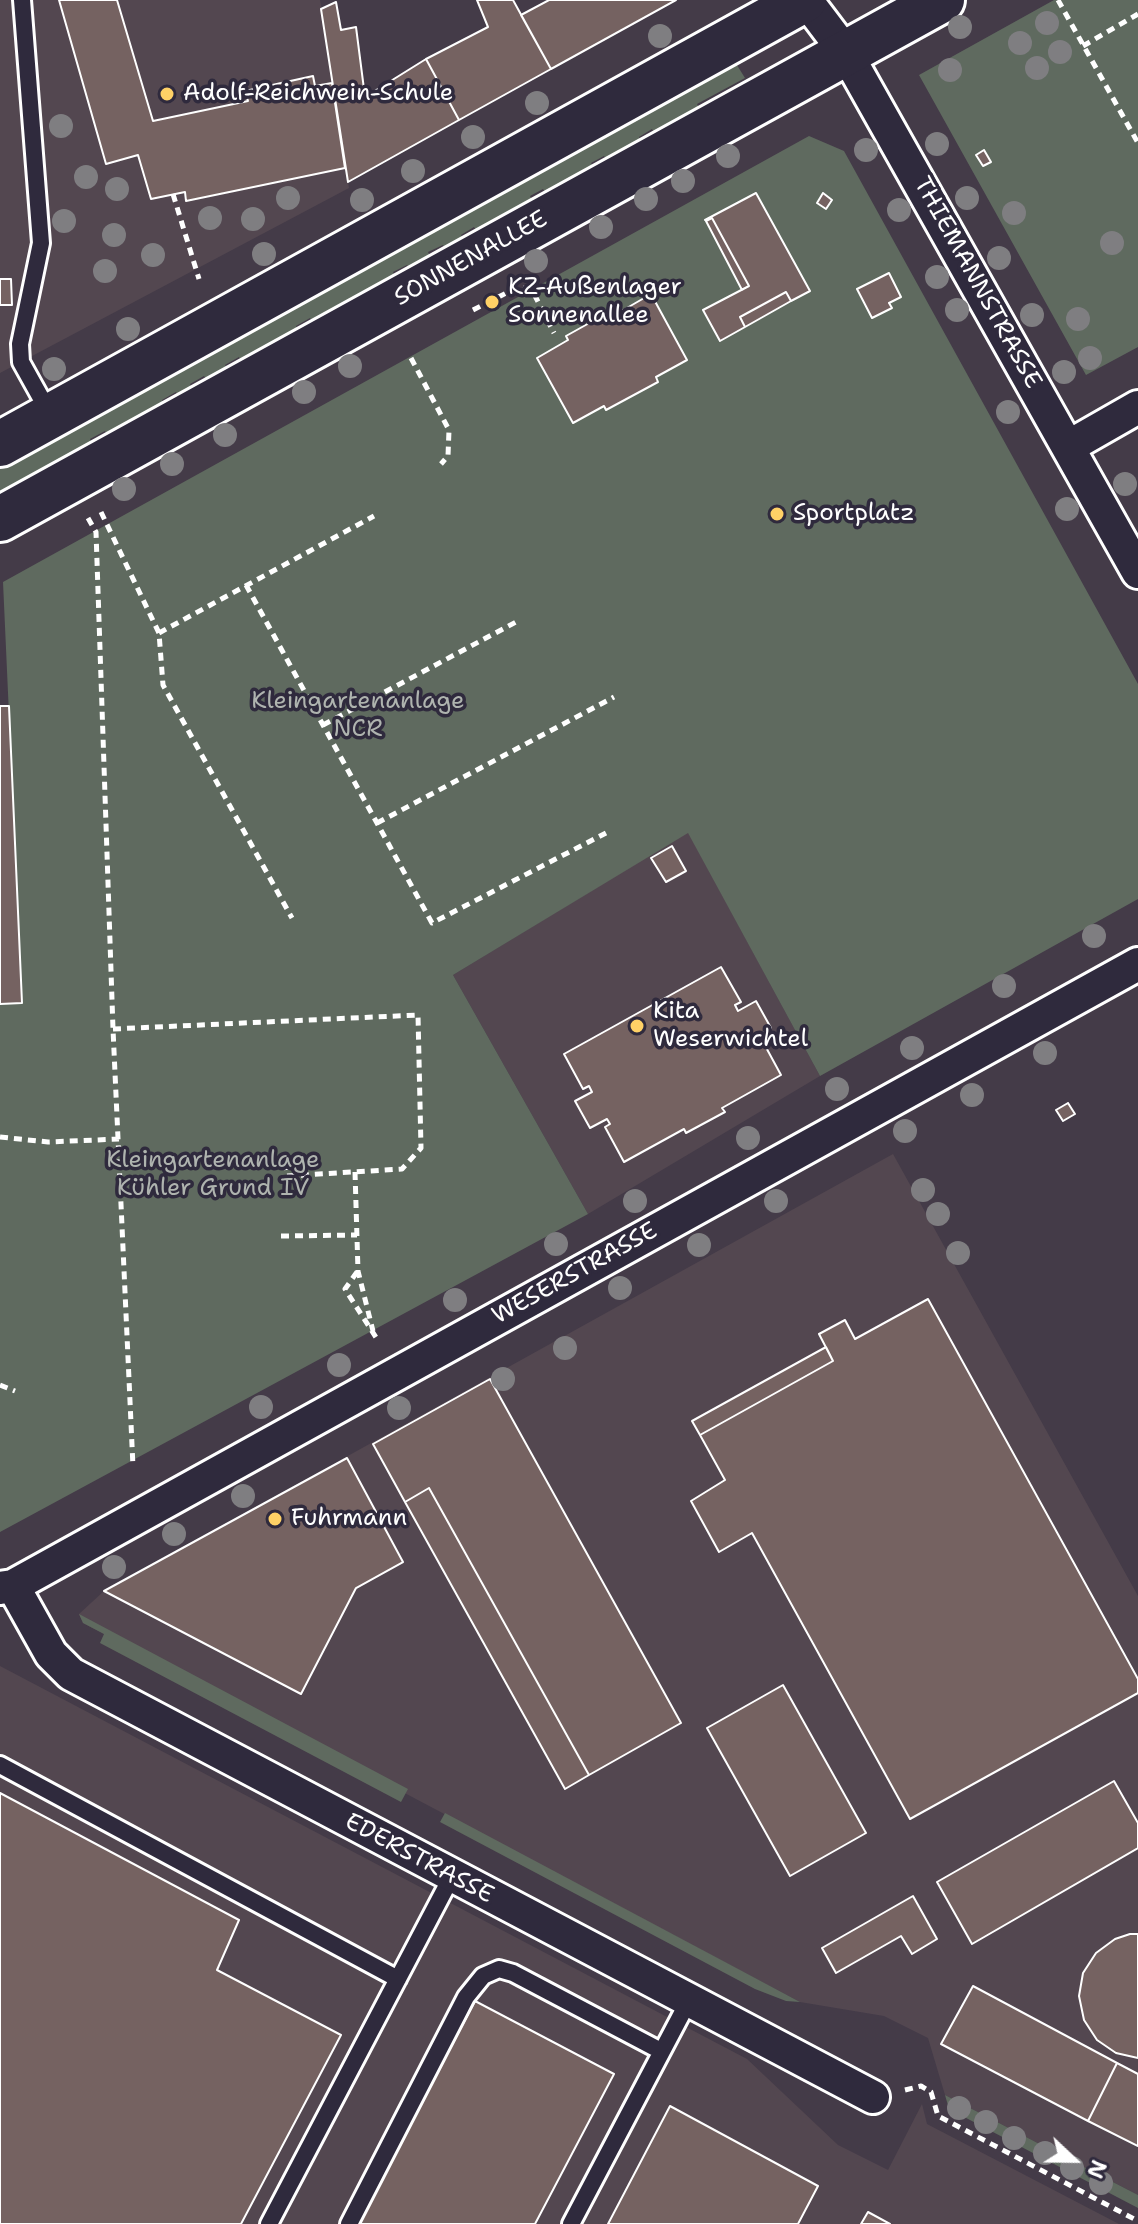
<!DOCTYPE html>
<html>
<head>
<meta charset="utf-8">
<style>
	body { margin:0 }
	#map { position:relative; width:1138px; height:2224px; overflow:hidden; background:#443b48; font-family:"Shantell Sans",sans-serif }
	canvas { display:block }
	.north { position:absolute; left:1034px; top:2120px; width:80px; height:80px; -webkit-text-stroke:6px #2f2a3d; paint-order:stroke; rotate:112deg; font-size:22px; font-weight:700; line-height:32px; text-align:center; color:#fff }
	.north::after { content:''; display:block; margin:auto; width:28px; height:36px; background:#fff; clip-path:polygon(50% 0,100% 100%,50% 72%,0 100%) }
</style>
</head>
<body>
<div id="map">
<canvas width="1138" height="2224"></canvas>
<div class="north">N</div>
</div>
<script>
const g = document.querySelector('canvas').getContext('2d');
g.lineJoin = 'round';
function fillPath(path, color) {
  g.fillStyle = color;
  g.fill(path, 'evenodd');
}
function toPath(rows) {
  const path = new Path2D();
  for (const r of rows) {
    path.moveTo(r[0], r[1]);
    for (let i = 2; i < r.length; i += 2) path.lineTo(r[i], r[i + 1]);
  }
  return path;
}
function stroke(path, color, width, dash) {
  g.strokeStyle = color;
  g.lineWidth = width;
  g.lineCap = dash ? 'butt' : 'round';
  g.setLineDash(dash || []);
  g.stroke(path);
}
function drawText(font, color, halo, rows, align = 'center') {
  g.font = font + ' "Shantell Sans",sans-serif';
  g.lineWidth = 7;
  g.setLineDash([]);
  g.textBaseline = 'middle';
  g.strokeStyle = halo;
  g.fillStyle = color;
  for (const [text, x, y, turn = 0] of rows) {
    g.save();
    g.translate(x, y);
    g.rotate((+turn || 0) * Math.PI / 180);
    g.textAlign = isNaN(turn) ? turn : align;
    if (halo) g.strokeText(text, 0, 0);
    g.fillText(text, 0, 0);
    g.restore();
  }
}
fillPath(toPath([
	[0,0,320,0,349,188,0,373],
	[688,832,820,1076,588,1214,453,975],
	[893,1154,1138,1596,1138,2195,945,2095,928,2038,884,2016,800,2002,83,1623,79,1614,104,1591],
	[0,1666,747,2059,838,2145,888,2170,922,2104,927,2124,1119,2224,0,2224]
]), '#534750');
fillPath(toPath([
	[1054,0,1138,0,1138,347,1086,375,919,75],
	[735,62,745,78,697,104,701,111,656,136,652,129,639,137,642,143,609,162,604,156,591,163,595,170,548,196,543,189,530,196,534,203,479,234,474,227,461,235,465,242,446,252,443,245,428,252,432,260,411,271,407,265,393,272,396,279,315,325,310,318,296,326,299,333,243,364,239,357,225,365,229,372,209,383,204,376,190,384,193,392,180,399,176,392,162,400,165,407,109,438,105,431,90,439,93,446,0,498,0,468,238,336,240,339,271,321,270,318],
	[809,136,844,151,1138,684,1138,899,820,1076,688,833,453,975,588,1214,0,1532,0,1004,22,1003,3,582],
	[79,1614,408,1789,401,1802,100,1643,104,1634,83,1623],
	[445,1813,742,1971,800,2002,786,2001,755,1989,440,1822],
	[945,2095,1138,2195,1138,2208,949,2109]
]), '#5f6a5f');
const building = toPath([
	[59,0,117,0,153,121,248,101,245,91,313,76,315,86,332,83,345,168,186,201,185,192,151,199,138,155,106,164,59,0],
	[477,0,513,0,551,69,459,120,426,59,488,27,477,0],
	[549,0,676,0,551,69,521,15,549,0],
	[336,2,341,30,356,27,365,97,426,59,459,120,348,182,321,9,336,2],
	[984,150,991,162,983,166,976,155,984,150],
	[756,193,810,291,791,301,786,292,740,317,745,327,720,341,703,310,749,286,712,218,705,220,756,193],
	[823,193,832,200,826,209,817,203,823,193],
	[712,218,749,286,742,290,706,221,712,218],
	[889,273,901,297,889,303,892,308,872,318,857,289,889,273],
	[0,279,11,279,12,305,0,305,0,279],
	[786,292,791,301,745,327,740,317,786,292],
	[651,294,687,360,656,377,658,382,606,410,604,406,573,423,537,358,568,340,566,336,618,307,620,312,651,294],
	[0,706,9,706,22,1003,0,1004,0,706],
	[672,846,686,871,666,882,651,858,672,846],
	[721,967,741,1002,735,1005,738,1011,756,1001,771,1028,754,1037,756,1043,762,1040,781,1075,722,1108,725,1112,686,1133,684,1129,624,1162,605,1127,610,1124,607,1119,590,1128,575,1101,592,1092,589,1086,583,1089,564,1054,721,967],
	[1068,1103,1075,1114,1063,1121,1056,1110,1068,1103],
	[928,1299,1138,1679,1138,1693,910,1819,752,1533,719,1552,691,1501,725,1480,700,1435,833,1361,819,1334,845,1320,855,1339,928,1299],
	[826,1347,833,1361,700,1435,692,1421,826,1347],
	[490,1379,681,1723,589,1775,429,1488,405,1502,373,1444,490,1379],
	[347,1458,403,1562,356,1588,301,1694,104,1591,347,1458],
	[429,1488,589,1775,565,1789,405,1502,429,1488],
	[783,1685,866,1833,790,1876,707,1728,783,1685],
	[1114,1781,1138,1823,1138,1848,972,1944,937,1882,1114,1781],
	[0,1793,239,1920,217,1970,341,2035,241,2224,0,2224,0,1793],
	[913,1896,937,1939,912,1954,901,1936,836,1973,822,1948,913,1896],
	[1130,1934,1138,1934,1138,2058,1116,2053,1097,2040,1084,2020,1079,1996,1083,1973,1096,1953,1115,1939,1130,1934],
	[973,1986,1117,2063,1088,2121,941,2044,973,1986],
	[475,2001,614,2074,535,2224,357,2224,475,2001],
	[1117,2063,1138,2074,1138,2146,1088,2121,1117,2063],
	[670,2106,818,2186,798,2224,608,2224,670,2106],
	[868,2212,890,2224,861,2224,868,2212]
]);
fillPath(building, '#756261');
stroke(building, '#fff', 2);
const service = toPath([
	[22,0,41,243,20,344,21,362,51,416],
	[0,1765,398,1979],
	[269,2224,452,1876],
	[349,2224,466,1997,483,1976,499,1969,513,1973,661,2051],
	[571,2224,688,2002]
]);
const minor = toPath([
	[806,0,846,53,1138,572],
	[1068,447,1138,407],
	[13,1586,51,1654,71,1674,873,2097],
	[0,1588,13,1586,1138,964]
]);
const secondary = toPath([
	[0,444,804,0],
	[0,519,942,0]
]);
stroke(service, '#fff', 22);
stroke(minor, '#fff', 38);
stroke(secondary, '#fff', 50);
stroke(toPath([
	[1058,0,1138,143],
	[1083,46,1138,14],
	[173,194,199,279],
	[473,310,520,286,533,292,554,333],
	[411,358,449,430,448,456,441,464],
	[101,512,159,633,163,685,292,918],
	[88,518,96,532,113,1029,133,1467],
	[246,585,432,923,606,833],
	[159,633,374,516],
	[323,725,516,622],
	[377,823,614,697],
	[113,1029,418,1015,421,1148,402,1169,287,1176,285,1156],
	[0,1137,48,1142,119,1139],
	[355,1172,358,1271,373,1331],
	[281,1236,357,1235],
	[357,1272,345,1289,377,1339],
	[0,1385,15,1391],
	[905,2090,921,2086,931,2092,938,2116,1138,2221]
]), '#fff', 5, [8, 6]);
stroke(service, '#2f2a3d', 16);
stroke(minor, '#2f2a3d', 32);
stroke(secondary, '#2f2a3d', 44);
g.fillStyle = '#7f7e81';
for (const [x, y] of [
	[1047,23],
	[960,27],
	[660,36],
	[1020,43],
	[1060,52],
	[1037,68],
	[950,70],
	[537,103],
	[61,126],
	[473,137],
	[937,144],
	[866,150],
	[728,156],
	[413,171],
	[86,177],
	[683,181],
	[117,189],
	[288,198],
	[967,198],
	[646,199],
	[362,200],
	[899,210],
	[1014,213],
	[210,218],
	[253,219],
	[64,221],
	[601,227],
	[114,235],
	[1112,243],
	[264,254],
	[153,255],
	[999,258],
	[536,261],
	[105,271],
	[937,277],
	[957,310],
	[1032,315],
	[1078,319],
	[128,329],
	[1090,358],
	[350,366],
	[54,369],
	[1064,372],
	[304,392],
	[1008,412],
	[225,435],
	[172,464],
	[1125,484],
	[124,489],
	[1067,509],
	[1094,936],
	[1004,986],
	[912,1048],
	[1045,1053],
	[837,1089],
	[972,1095],
	[905,1131],
	[748,1138],
	[923,1190],
	[635,1201],
	[776,1201],
	[938,1214],
	[556,1244],
	[699,1245],
	[958,1253],
	[620,1288],
	[455,1300],
	[565,1348],
	[339,1365],
	[503,1379],
	[261,1407],
	[399,1408],
	[243,1496],
	[174,1534],
	[114,1567],
	[959,2108],
	[986,2122],
	[1014,2138],
	[1045,2153],
	[1072,2168],
	[1101,2183]
]) {
  g.beginPath();
  g.arc(x, y, 12, 0, 2 * Math.PI);
  g.fill();
}
for (const [x, y, r, color] of [
	[167,94,8,"#ffd166"],
	[492,302,8,"#ffd166"],
	[777,514,8,"#ffd166"],
	[637,1026,8,"#ffd166"],
	[275,1519,8,"#ffd166"]
]) {
  const dot = new Path2D();
  dot.arc(x, y, r, 0, 2 * Math.PI);
  g.fillStyle = color;
  g.fill(dot);
  stroke(dot, '#2f2a3d', 3);
}
drawText('24px', '#fff', '#2f2a3d', [
	["Adolf-Reichwein-Schule",183,94],
	["KZ-Außenlager",508,288],
	["Sonnenallee",508,316],
	["Sportplatz",793,514],
	["Kita",653,1012],
	["Weserwichtel",653,1040],
	["Fuhrmann",291,1519]
], 'left');
drawText('24px', '#fff', '#2f2a3d', [
	["SONNENALLEE",471,259,-29],
	["THIEMANNSTRASSE",977,283,61],
	["WESERSTRASSE",575,1274,-29],
	["EDERSTRASSE",419,1859,28]
]);
drawText('24px', '#afb4af', '#2f2a3d', [
	["Kleingartenanlage",358,702],
	["NCR",358,730],
	["Kleingartenanlage",213,1161],
	["Kühler Grund IV",213,1189]
]);
</script>
</body>
</html>
